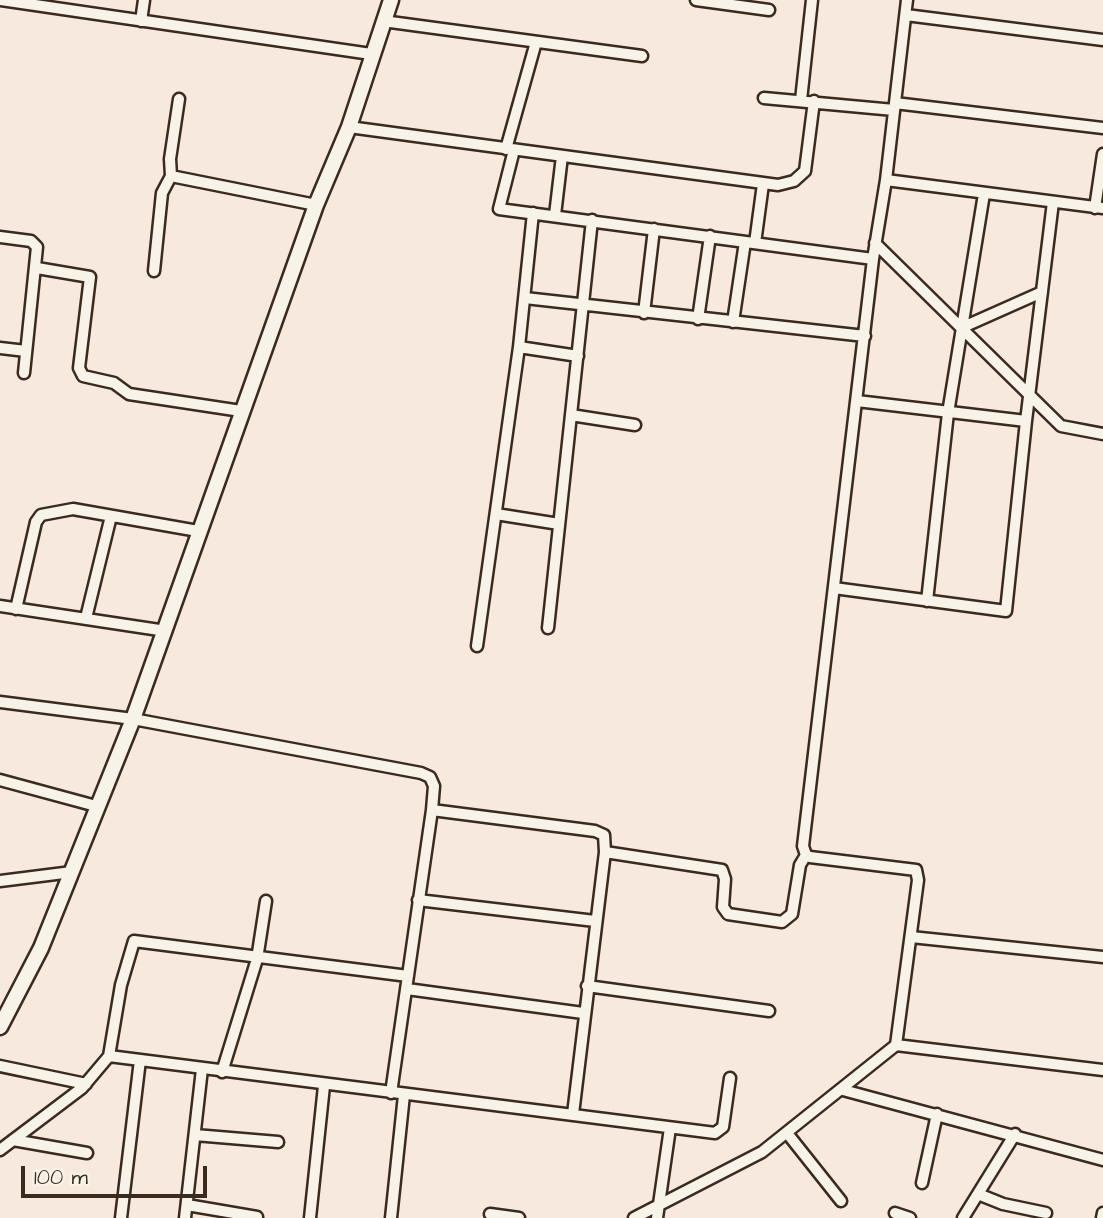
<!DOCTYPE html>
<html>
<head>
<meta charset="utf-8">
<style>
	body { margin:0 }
	#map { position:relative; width:1103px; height:1218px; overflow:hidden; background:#f7e9dd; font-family:"Architects Daughter",sans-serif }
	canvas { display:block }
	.scale { position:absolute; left:21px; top:1166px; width:186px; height:32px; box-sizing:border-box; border:4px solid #3b2a1e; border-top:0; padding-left:9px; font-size:21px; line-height:24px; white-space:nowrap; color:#3b2a1e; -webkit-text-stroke:5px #f7f3e8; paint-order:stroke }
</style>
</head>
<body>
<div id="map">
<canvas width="1103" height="1218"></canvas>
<div class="scale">100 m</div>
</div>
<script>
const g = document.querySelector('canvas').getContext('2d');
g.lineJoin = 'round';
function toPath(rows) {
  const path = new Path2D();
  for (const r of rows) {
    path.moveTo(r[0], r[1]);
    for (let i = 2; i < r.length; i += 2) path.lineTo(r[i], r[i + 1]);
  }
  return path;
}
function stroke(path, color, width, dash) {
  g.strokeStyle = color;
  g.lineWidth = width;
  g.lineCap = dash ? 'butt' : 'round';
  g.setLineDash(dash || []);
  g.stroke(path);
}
const street = toPath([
	[1,0,371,54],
	[696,0,769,10],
	[906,15,1103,40],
	[141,21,144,0],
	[383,21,642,56],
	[764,98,894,110],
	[179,99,170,159,171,176,316,205],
	[801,100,812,0],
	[895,103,1103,128],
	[349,127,778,185,794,181,805,171,814,101],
	[506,149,536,42],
	[514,150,499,209,873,259],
	[886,180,1103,208],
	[1095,208,1103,154],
	[555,215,562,156],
	[0,237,31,241,37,247,24,373],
	[755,243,763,184],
	[875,243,1061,426,1103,434],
	[37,268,90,277,79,368,83,376,114,383,129,394,241,411],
	[154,271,162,193,171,176],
	[525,298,865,336],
	[644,313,654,229],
	[698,319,710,236],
	[733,322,745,242],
	[961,328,1042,292],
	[519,347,578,356],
	[0,348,26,351],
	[571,415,635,425],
	[1026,421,1053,202],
	[496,514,559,524],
	[834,588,1006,611,1026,421,857,401],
	[927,601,948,413,984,194],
	[0,606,166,631],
	[16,609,36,522,41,515,73,509,198,531],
	[86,618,111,516],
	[548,628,592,220],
	[477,646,519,347,533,213],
	[0,702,133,719,421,773,430,777,434,786,432,810,391,1093],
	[0,780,96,806],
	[432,810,595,831,604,835,605,852,573,1114],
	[605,852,722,870,725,879,723,907,728,914,782,922,792,914,800,865,806,855],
	[0,881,72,872],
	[418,900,595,921],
	[911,937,1103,957],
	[587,986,769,1011],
	[407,989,583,1013],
	[896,1045,918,880,916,870,810,857,806,855,803,846,873,259,886,180,907,0],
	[109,1056,715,1133,723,1127,730,1078],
	[0,1066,86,1084],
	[222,1072,257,959,266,901],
	[843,1090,1103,1160],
	[787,1133,841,1201],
	[195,1135,278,1142],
	[13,1140,87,1153],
	[0,1150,82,1088,109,1056,121,985,134,941,408,976],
	[922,1183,937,1114],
	[978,1194,1003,1204,1046,1213],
	[187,1205,257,1217],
	[895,1213,910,1218],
	[490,1214,519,1218],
	[121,1218,140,1060],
	[185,1218,202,1069],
	[310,1218,324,1086],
	[391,1218,404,1095],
	[634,1218,762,1152,896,1045,1103,1070],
	[657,1218,670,1128],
	[963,1218,1015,1134],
	[1102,1218,1103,1213]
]);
const secondary = toPath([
	[0,1027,41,948,133,719,316,205,349,127,391,0]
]);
stroke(street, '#3b2a1e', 15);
stroke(secondary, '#3b2a1e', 19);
stroke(street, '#f7f3e8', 10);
stroke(secondary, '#f7f3e8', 14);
</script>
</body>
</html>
